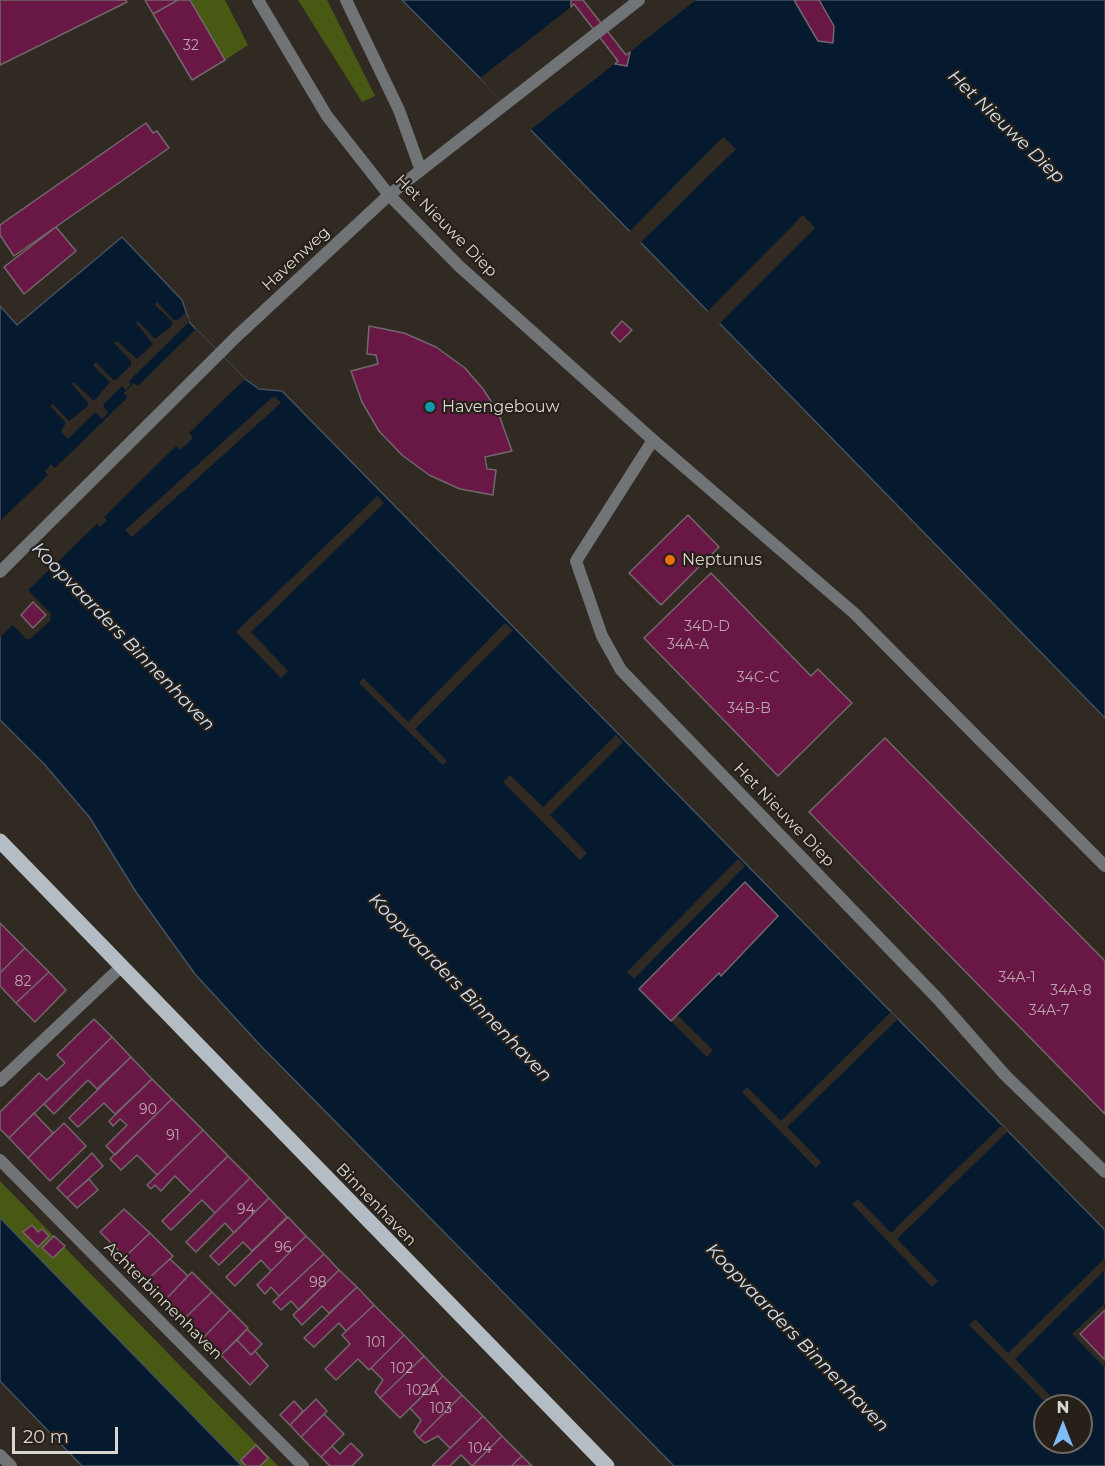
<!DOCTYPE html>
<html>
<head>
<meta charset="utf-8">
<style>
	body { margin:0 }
	#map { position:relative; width:1105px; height:1466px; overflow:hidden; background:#302a22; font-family:Montserrat,sans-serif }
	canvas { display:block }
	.north { position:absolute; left:1033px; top:1394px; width:60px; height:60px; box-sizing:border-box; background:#262019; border:2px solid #6e6862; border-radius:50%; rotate:0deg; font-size:16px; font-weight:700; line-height:24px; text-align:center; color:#d9d5d0 }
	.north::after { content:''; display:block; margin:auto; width:21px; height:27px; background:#7fbdf9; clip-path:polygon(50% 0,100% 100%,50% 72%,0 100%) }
	.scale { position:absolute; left:12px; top:1427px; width:106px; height:27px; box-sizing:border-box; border:3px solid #d9d5d0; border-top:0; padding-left:8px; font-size:18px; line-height:21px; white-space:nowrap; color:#d9d5d0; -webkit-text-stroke:4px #262019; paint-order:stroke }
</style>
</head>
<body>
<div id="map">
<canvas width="1105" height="1466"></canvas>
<div class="north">N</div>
<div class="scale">20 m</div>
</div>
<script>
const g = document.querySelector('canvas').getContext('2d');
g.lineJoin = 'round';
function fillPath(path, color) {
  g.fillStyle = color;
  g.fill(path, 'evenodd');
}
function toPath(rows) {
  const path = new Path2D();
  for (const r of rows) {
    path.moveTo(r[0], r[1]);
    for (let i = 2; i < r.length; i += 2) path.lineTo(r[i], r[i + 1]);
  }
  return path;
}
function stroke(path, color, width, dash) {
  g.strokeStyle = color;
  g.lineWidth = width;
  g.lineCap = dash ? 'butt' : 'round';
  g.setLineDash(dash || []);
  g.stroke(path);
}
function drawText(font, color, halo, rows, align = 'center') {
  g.font = font + ' Montserrat,sans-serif';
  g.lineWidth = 4.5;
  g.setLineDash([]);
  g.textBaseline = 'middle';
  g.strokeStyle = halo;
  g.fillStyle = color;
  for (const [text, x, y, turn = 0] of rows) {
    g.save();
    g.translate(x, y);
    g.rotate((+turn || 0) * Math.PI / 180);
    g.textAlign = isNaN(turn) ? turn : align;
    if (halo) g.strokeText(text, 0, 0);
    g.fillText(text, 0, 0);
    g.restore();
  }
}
fillPath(toPath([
	[190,0,225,0,248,45,225,60],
	[298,0,327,0,375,96,362,102],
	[0,1181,278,1466,242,1466,0,1218]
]), '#485913');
const water = toPath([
	[402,0,1105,0,1105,718,480,78,402,0],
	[122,237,182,300,190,323,245,379,259,389,282,391,1105,1230,1105,1466,674,1466,259,1044,195,974,136,892,90,818,45,765,0,720,0,306,17,325,122,237],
	[1045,1406,1081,1406,1081,1442,1045,1442,1045,1406],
	[0,1218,242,1466,82,1466,0,1381,0,1218]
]);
fillPath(water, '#061a2f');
stroke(water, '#45525f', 1.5);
fillPath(toPath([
	[580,0,696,0,529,131,480,78],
	[723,137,736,149,640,243,629,232],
	[803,215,815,228,719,324,707,312],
	[157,302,174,320,178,320,185,313,190,321,129,381,131,384,126,390,122,386,103,405,108,413,102,419,95,412,68,439,61,431,66,423,50,406,53,404,69,421,88,406,88,403,72,384,74,382,94,401,110,382,93,365,96,362,112,379,116,380,131,365,131,361,114,343,117,341,137,359,153,344,136,323,138,321,155,339,172,326,172,321,155,305],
	[196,329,245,379,189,433,193,438,180,450,176,446,174,448,104,517,107,520,100,527,97,524,28,590,51,614,50,621,30,639,26,639,13,625,0,637,0,521,48,475,45,471,51,464,55,468,126,399,127,396,124,393,134,383,138,386],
	[274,396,281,403,132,537,125,530],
	[377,496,384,503,251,632,288,671,281,678,236,632],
	[505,623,513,630,415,729,447,761,443,765,359,683,363,678,408,722],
	[616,735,623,742,550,815,587,853,580,860,503,782,510,775,543,807],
	[738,859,745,866,634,979,627,972],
	[891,1012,898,1019,787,1127,821,1162,816,1168,742,1092,747,1087,781,1121],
	[677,1015,713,1050,707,1057,671,1021],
	[1002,1125,1008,1131,897,1239,938,1281,932,1287,852,1204,858,1199,891,1233],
	[1105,1258,1105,1270,1015,1359,1060,1406,1049,1406,969,1325,975,1319,1008,1353],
	[1105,1303,1105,1309,1080,1334,1105,1360,1105,1368,1072,1334]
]), '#302a22');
const building = toPath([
	[0,0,126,0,127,2,0,65,0,0],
	[145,0,178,0,153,14,145,0],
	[178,0,190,0,225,60,192,80,153,14,178,0],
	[571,0,583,0,626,55,630,52,627,66,615,64,618,61,574,4,571,7,571,0],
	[794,0,819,0,834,26,833,43,818,41,794,0],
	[146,123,153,133,157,131,169,148,14,256,0,235,0,225,146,123],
	[56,227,76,251,24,294,4,267,56,227],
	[622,321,632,330,620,342,611,333,622,321],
	[369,326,404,333,436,347,465,368,483,389,498,412,512,451,485,457,487,469,496,470,493,495,460,489,429,475,402,455,379,431,362,402,351,371,378,364,376,355,367,354,369,326],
	[688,515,719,547,661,605,629,573,688,515],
	[711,573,811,676,818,669,852,703,778,776,644,638,711,573],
	[33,602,46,615,33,628,21,615,33,602],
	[885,738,1105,961,1105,1114,809,812,885,738],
	[745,882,778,916,721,976,719,973,671,1021,639,989,745,882],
	[0,923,25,948,0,973,0,923],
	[25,948,49,972,16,1003,0,986,0,973,25,948],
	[49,972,66,990,35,1022,16,1003,49,972],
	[94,1019,112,1037,9,1138,0,1129,0,1112,39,1073,47,1080,65,1063,57,1055,94,1019],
	[112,1037,131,1057,97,1089,88,1080,54,1114,44,1104,112,1037],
	[131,1057,152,1079,115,1114,104,1103,78,1127,69,1118,131,1057],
	[152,1079,172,1099,115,1155,106,1146,127,1125,120,1119,113,1126,109,1121,152,1079],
	[172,1099,203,1130,157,1175,137,1155,121,1170,110,1159,172,1099],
	[34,1113,53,1133,28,1158,9,1138,34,1113],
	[64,1123,86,1146,50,1181,28,1158,64,1123],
	[203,1130,228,1156,191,1192,175,1176,161,1191,155,1185,151,1189,147,1185,203,1130],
	[92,1153,103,1166,67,1198,57,1188,92,1153],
	[228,1156,250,1178,215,1213,202,1200,171,1230,162,1221,228,1156],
	[250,1178,269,1198,234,1233,225,1223,196,1252,186,1242,250,1178],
	[89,1179,98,1190,77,1208,67,1198,89,1179],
	[269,1198,287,1217,252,1251,243,1242,219,1265,210,1256,269,1198],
	[124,1209,150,1233,125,1257,100,1232,124,1209],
	[288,1217,306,1236,271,1271,261,1260,235,1286,226,1277,288,1217],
	[32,1225,38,1232,42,1229,49,1236,38,1247,23,1232,32,1225],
	[150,1233,173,1256,147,1280,125,1257,150,1233],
	[54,1236,65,1246,53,1258,42,1248,54,1236],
	[306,1236,324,1254,279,1296,271,1287,265,1294,257,1285,306,1236],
	[324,1254,339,1270,299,1310,291,1301,281,1310,273,1302,324,1254],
	[170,1259,188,1276,166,1299,147,1280,170,1259],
	[339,1270,357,1287,329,1313,322,1306,302,1325,293,1315,339,1270],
	[192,1272,212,1292,185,1318,166,1299,192,1272],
	[357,1287,374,1305,346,1331,339,1323,314,1347,304,1338,357,1287],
	[212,1292,230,1310,204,1337,185,1318,212,1292],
	[374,1305,404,1335,369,1370,358,1359,336,1380,325,1369,350,1344,342,1335,374,1305],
	[230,1310,248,1328,221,1355,204,1337,230,1310],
	[1105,1310,1105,1360,1080,1334,1105,1310],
	[247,1329,262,1344,251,1355,237,1340,247,1329],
	[404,1335,424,1356,380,1398,375,1392,383,1380,371,1368,404,1335],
	[237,1340,251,1355,255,1351,268,1366,250,1385,221,1355,237,1340],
	[424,1356,443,1376,400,1418,380,1398,424,1356],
	[443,1376,462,1395,419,1438,414,1432,421,1420,410,1408,443,1376],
	[462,1395,483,1416,450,1448,438,1436,425,1443,419,1438,462,1395],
	[316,1399,327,1411,301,1437,290,1425,316,1399],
	[294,1401,303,1411,290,1425,280,1415,294,1401],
	[324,1414,344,1434,321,1457,301,1437,324,1414],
	[483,1416,502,1436,472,1466,461,1455,450,1466,432,1466,483,1416],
	[502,1436,522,1456,511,1466,472,1466,502,1436],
	[351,1443,363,1455,352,1466,330,1466,321,1457,332,1446,340,1454,351,1443],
	[256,1445,268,1458,260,1466,246,1466,241,1460,256,1445],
	[522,1456,532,1466,511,1466,522,1456]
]);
fillPath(building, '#691846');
stroke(building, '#72676c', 1.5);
stroke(toPath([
	[346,0,399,110,420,168],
	[653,440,576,561,602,636,621,670,938,999,1005,1075,1105,1172]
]), '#707477', 12);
stroke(toPath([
	[639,0,389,195,459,266,653,440,854,613,1105,866],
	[0,1081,122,966],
	[0,1160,303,1466],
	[0,1455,11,1466]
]), '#707477', 12);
stroke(toPath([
	[0,572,237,336,389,195,327,116,258,0]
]), '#707477', 12);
stroke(toPath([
	[0,841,607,1466]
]), '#b5bdc4', 15);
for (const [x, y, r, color] of [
	[430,407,6,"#0f9aa8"],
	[670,560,6,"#e8710a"]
]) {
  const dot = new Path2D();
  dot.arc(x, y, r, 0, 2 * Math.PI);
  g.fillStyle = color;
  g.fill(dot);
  stroke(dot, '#262019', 2);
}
drawText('14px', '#bda6ae', null, [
	["32",191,46],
	["34D-D",707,627],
	["34A-A",688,645],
	["34C-C",758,678],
	["34B-B",749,709],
	["34A-1",1017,978],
	["82",23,982],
	["34A-8",1071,991],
	["34A-7",1049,1011],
	["90",148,1110],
	["91",173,1136],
	["94",246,1210],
	["96",283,1248],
	["98",318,1283],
	["101",376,1343],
	["102",402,1369],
	["102A",423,1391],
	["103",441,1409],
	["104",480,1449]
]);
drawText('16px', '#d9d5d0', '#262019', [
	["Het Nieuwe Diep",446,226,45],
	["Havenweg",296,259,-43],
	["Het Nieuwe Diep",784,815,46],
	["Binnenhaven",376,1205,46],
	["Achterbinnenhaven",163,1301,45]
]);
drawText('16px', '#d9d5d0', '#262019', [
	["Havengebouw",442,407],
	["Neptunus",682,560]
], 'left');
drawText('italic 18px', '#d0e0f2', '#262019', [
	["Het Nieuwe Diep",1006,127,44],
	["Koopvaarders Binnenhaven",123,637,46],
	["Koopvaarders Binnenhaven",460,988,46],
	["Koopvaarders Binnenhaven",797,1338,46]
]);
</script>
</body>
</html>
